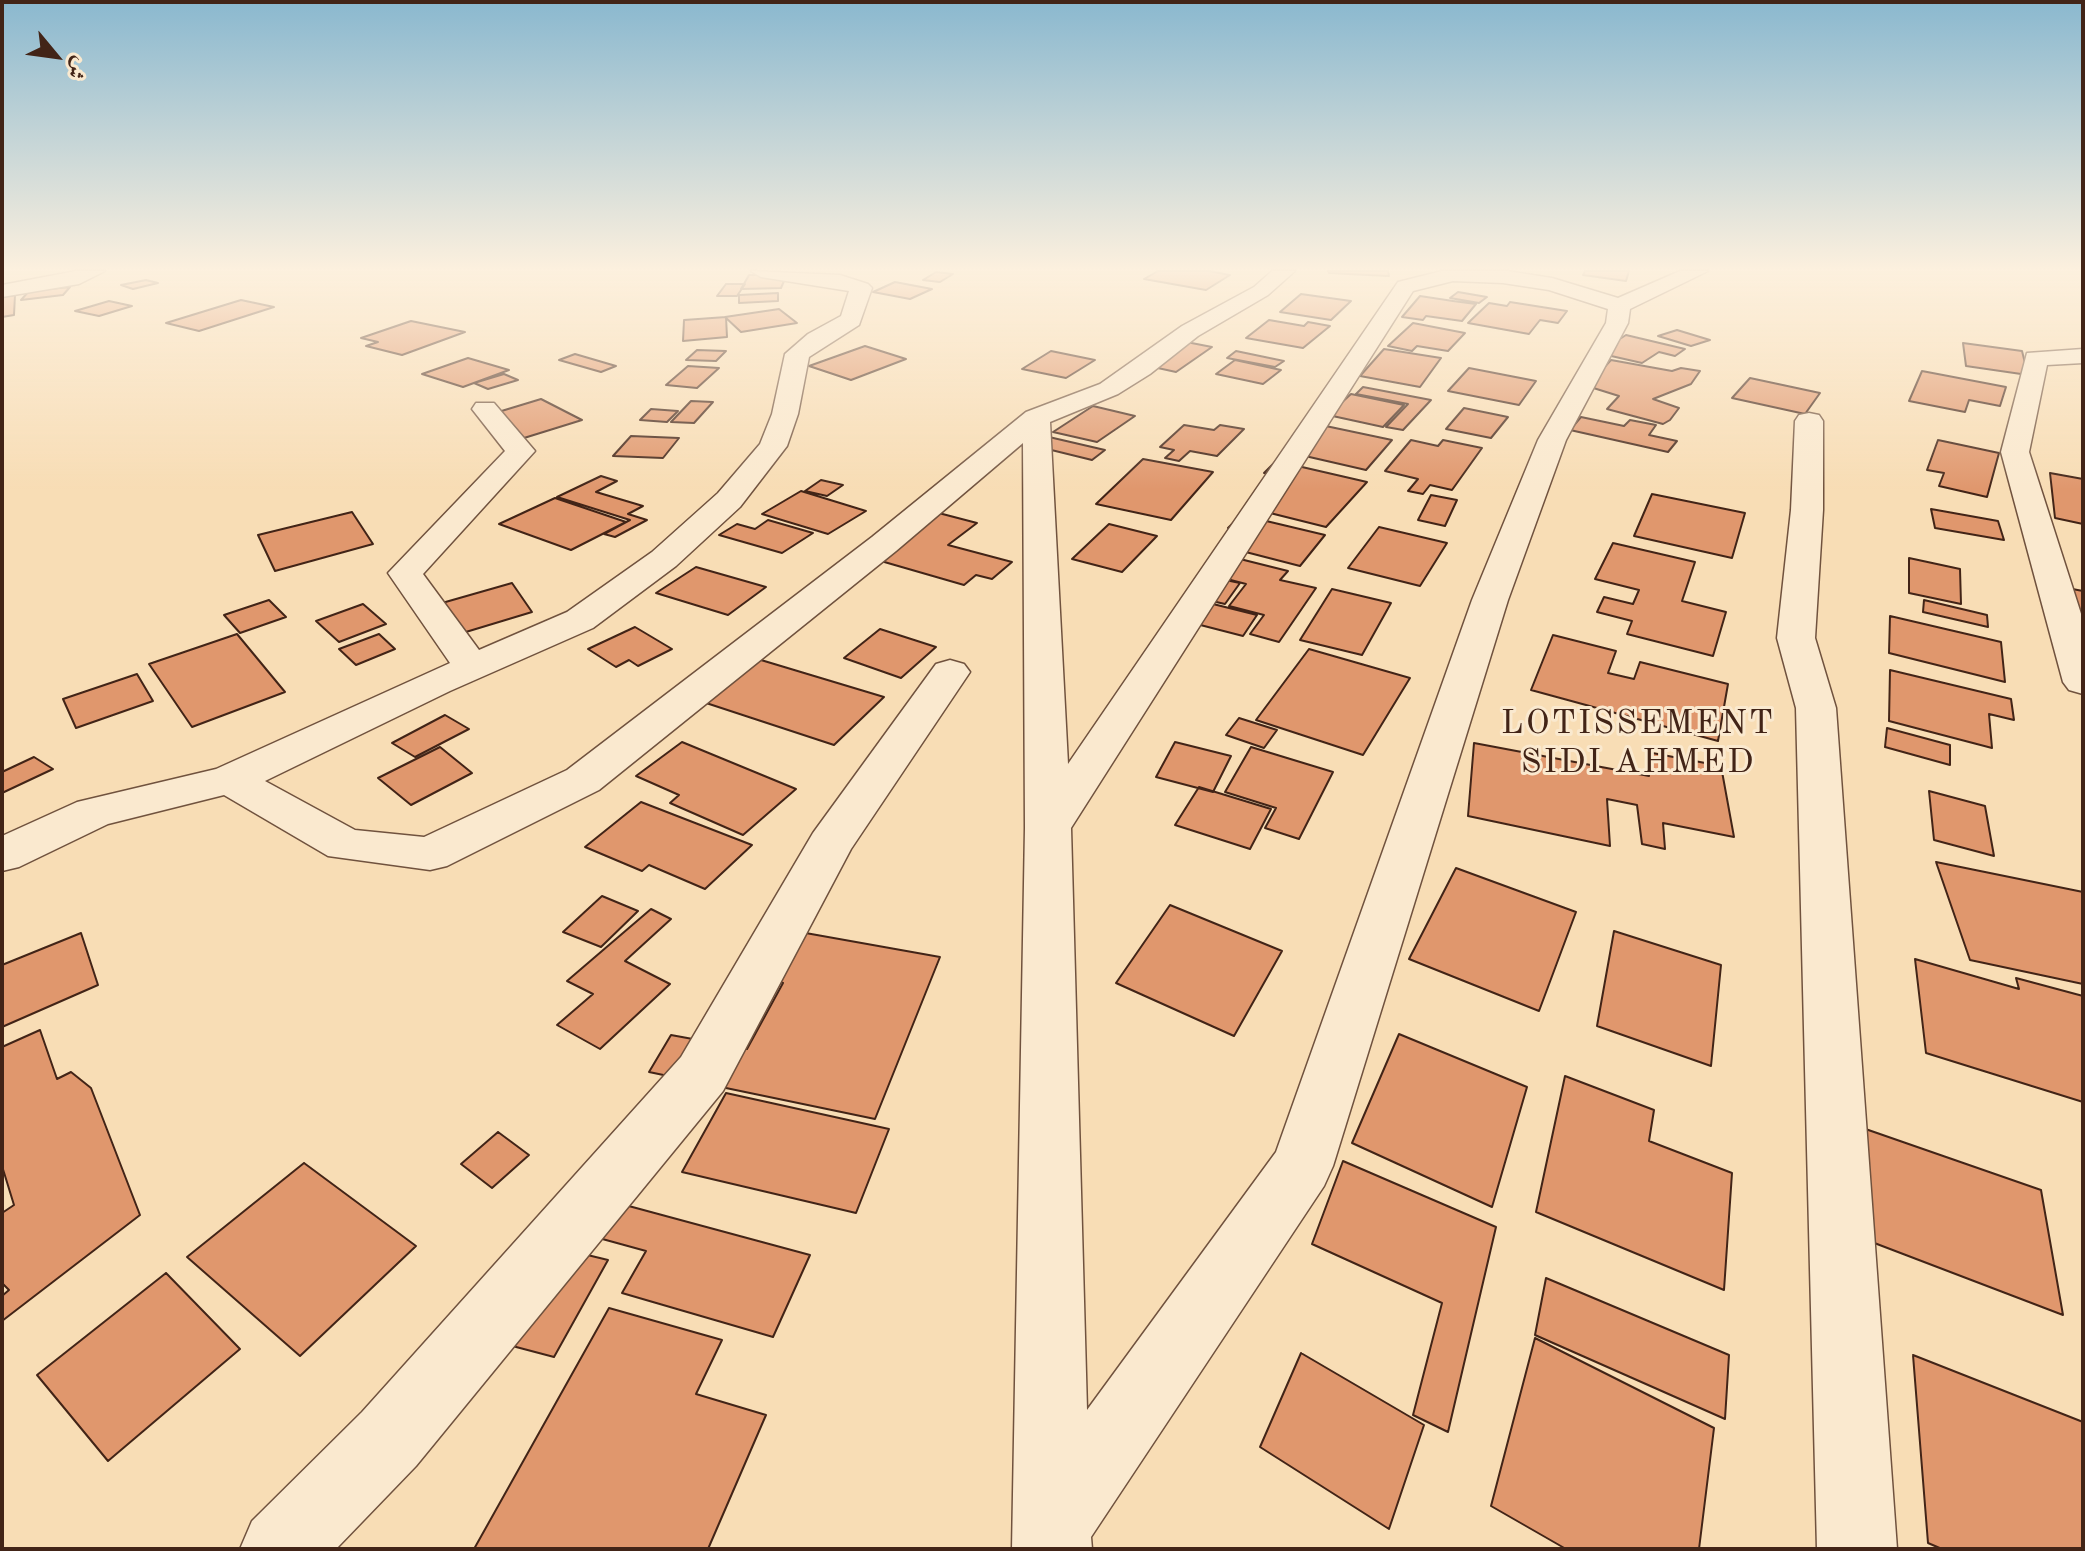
<!DOCTYPE html>
<html>
<head>
<meta charset="utf-8">
<style>
	body { margin:0 }
	#map { position:relative; width:2085px; height:1551px; overflow:hidden; background:#f8ddb5; font-family:"Old Standard TT",Amiri,serif }
	canvas { display:block }
	.frame { position:absolute; inset:0; border:4px solid #422417; pointer-events:none }
	.north { position:absolute; left:16px; top:16px; width:80px; height:80px; -webkit-text-stroke:6px #fae9cf; paint-order:stroke; rotate:119deg; font-size:22px; font-weight:700; line-height:32px; text-align:center; color:#422417 }
	.north::after { content:''; display:block; margin:auto; width:28px; height:36px; background:#422417; clip-path:polygon(50% 0,100% 100%,50% 72%,0 100%) }
</style>
</head>
<body>
<div id="map">
<canvas width="2085" height="1551"></canvas>
<div class="frame"></div>
<div class="north">ش</div>
</div>
<script>
const g = document.querySelector('canvas').getContext('2d');
g.lineJoin = 'round';
function fillPath(path, color) {
  g.fillStyle = color;
  g.fill(path, 'evenodd');
}
function toPath(rows) {
  const path = new Path2D();
  for (const r of rows) {
    path.moveTo(r[0], r[1]);
    for (let i = 2; i < r.length; i += 2) path.lineTo(r[i], r[i + 1]);
  }
  return path;
}
function stroke(path, color, width, dash) {
  g.strokeStyle = color;
  g.lineWidth = width;
  g.lineCap = dash ? 'butt' : 'round';
  g.setLineDash(dash || []);
  g.stroke(path);
}
function drawText(font, color, halo, rows, align = 'center') {
  g.font = font + ' "Old Standard TT",serif';
  g.lineWidth = 6;
  g.setLineDash([]);
  g.textBaseline = 'middle';
  g.strokeStyle = halo;
  g.fillStyle = color;
  for (const [text, x, y, turn = 0] of rows) {
    g.save();
    g.translate(x, y);
    g.rotate((+turn || 0) * Math.PI / 180);
    g.textAlign = isNaN(turn) ? turn : align;
    if (halo) g.strokeText(text, 0, 0);
    g.fillText(text, 0, 0);
    g.restore();
  }
}
const building = toPath([
	[1158,271,1209,271,1230,275,1206,290,1144,279,1158,271],
	[1328,271,1388,271,1389,276,1329,273,1328,271],
	[1585,271,1629,271,1626,281,1583,275,1585,271],
	[936,272,953,274,940,282,923,280,936,272],
	[787,274,781,288,741,289,749,275,787,274],
	[146,280,158,283,133,289,121,285,146,280],
	[895,282,932,289,910,299,873,292,895,282],
	[726,284,745,284,737,296,717,296,726,284],
	[70,287,63,295,21,300,29,291,70,287],
	[1458,292,1487,297,1479,303,1450,298,1458,292],
	[778,293,778,301,739,303,739,295,778,293],
	[1301,294,1351,301,1331,320,1280,312,1301,294],
	[15,295,14,315,2,317,2,297,15,295],
	[1420,296,1453,301,1476,304,1462,321,1426,316,1423,320,1402,317,1420,296],
	[241,300,274,307,199,331,166,323,241,300],
	[109,301,132,306,99,316,75,311,109,301],
	[1510,302,1567,311,1558,323,1540,320,1529,334,1468,323,1489,303,1507,306,1510,302],
	[779,309,797,323,741,332,725,317,779,309],
	[726,317,727,337,683,341,684,320,726,317],
	[1269,320,1304,326,1308,322,1330,326,1303,348,1246,338,1269,320],
	[411,321,465,332,402,355,366,346,378,342,361,338,411,321],
	[1413,323,1465,333,1448,351,1417,346,1412,351,1388,346,1413,323],
	[1677,330,1710,340,1691,346,1658,336,1677,330],
	[1626,335,1685,349,1675,356,1659,352,1642,363,1598,353,1626,335],
	[1171,339,1212,347,1176,372,1135,363,1171,339],
	[1963,343,2022,351,2028,375,1966,366,1963,343],
	[865,346,906,359,851,380,809,366,865,346],
	[1384,349,1441,358,1420,387,1360,376,1384,349],
	[697,350,726,351,716,361,686,360,697,350],
	[1051,351,1095,360,1066,378,1022,369,1051,351],
	[1236,351,1284,361,1275,367,1227,358,1236,351],
	[575,354,616,366,601,372,559,360,575,354],
	[468,358,509,370,463,387,422,374,468,358],
	[1235,360,1281,370,1263,384,1216,374,1235,360],
	[1611,360,1672,371,1681,368,1700,371,1691,384,1653,399,1679,408,1670,420,1663,424,1607,409,1619,396,1587,386,1611,360],
	[688,366,719,368,697,388,666,385,688,366],
	[1469,368,1536,381,1519,405,1448,391,1469,368],
	[1922,371,2006,387,2000,406,1969,400,1965,412,1909,401,1922,371],
	[504,374,518,380,488,389,474,383,504,374],
	[1750,378,1820,393,1805,414,1732,398,1750,378],
	[1363,387,1431,400,1403,430,1386,427,1408,404,1356,394,1363,387],
	[1351,394,1404,405,1383,427,1328,415,1351,394],
	[541,399,582,420,524,438,485,416,541,399],
	[691,401,713,402,694,423,671,422,691,401],
	[1093,406,1135,416,1097,442,1053,432,1093,406],
	[1464,408,1508,417,1491,438,1446,429,1464,408],
	[651,409,678,411,667,422,640,420,651,409],
	[1581,417,1624,426,1630,420,1656,425,1649,435,1677,441,1668,452,1570,430,1581,417],
	[1184,425,1214,430,1220,425,1244,429,1217,456,1190,451,1179,461,1165,458,1174,450,1160,447,1184,425],
	[1321,425,1392,440,1366,470,1292,453,1321,425],
	[631,436,679,438,663,458,613,456,631,436],
	[1049,437,1105,450,1092,460,1035,446,1049,437],
	[1411,440,1438,446,1443,440,1482,448,1452,490,1430,485,1423,494,1408,491,1418,479,1385,471,1411,440],
	[1938,440,1999,453,1987,497,1939,486,1944,473,1927,470,1938,440],
	[1143,459,1213,472,1171,520,1096,504,1143,459],
	[1276,461,1367,482,1326,527,1246,507,1278,476,1264,473,1276,461],
	[2050,473,2083,479,2083,524,2055,518,2050,473],
	[601,476,617,481,596,492,643,506,628,514,647,520,615,537,604,534,630,520,557,497,601,476],
	[821,480,843,485,827,496,805,491,821,480],
	[801,491,866,511,828,534,762,514,801,491],
	[1652,494,1745,513,1732,558,1634,536,1652,494],
	[1431,495,1457,500,1445,526,1418,520,1431,495],
	[555,498,626,522,571,550,499,524,555,498],
	[1931,509,1998,521,2004,540,1935,528,1931,509],
	[931,511,977,523,948,545,1012,562,992,579,976,575,964,585,867,557,931,511],
	[352,512,373,544,275,571,258,535,352,512],
	[1241,515,1325,535,1300,566,1234,549,1249,533,1228,528,1241,515],
	[768,520,813,533,782,553,719,535,737,524,755,529,768,520],
	[1109,524,1157,536,1122,572,1072,559,1109,524],
	[1379,527,1447,543,1420,586,1348,568,1379,527],
	[1613,543,1695,562,1682,601,1726,612,1713,656,1627,634,1632,621,1597,612,1604,597,1633,604,1639,590,1595,579,1613,543],
	[1220,554,1288,571,1280,580,1316,588,1279,642,1250,634,1264,615,1229,606,1246,584,1204,573,1220,554],
	[1909,558,1960,569,1961,604,1909,593,1909,558],
	[696,567,766,587,728,615,656,593,696,567],
	[1206,576,1240,583,1225,604,1190,596,1206,576],
	[512,583,532,612,446,638,428,607,512,583],
	[2056,586,2083,591,2083,627,2056,586],
	[1332,589,1391,603,1362,655,1300,640,1332,589],
	[269,600,286,617,240,633,224,615,269,600],
	[1197,600,1257,615,1243,636,1181,620,1197,600],
	[1924,600,1987,615,1988,627,1923,612,1924,600],
	[363,604,386,624,339,642,316,621,363,604],
	[1890,616,2001,642,2005,682,1889,653,1890,616],
	[635,627,672,649,638,666,629,660,616,667,588,649,635,627],
	[880,629,936,647,901,678,844,658,880,629],
	[237,634,285,692,192,727,149,664,237,634],
	[379,634,395,649,356,665,339,649,379,634],
	[1553,635,1616,651,1608,673,1634,679,1640,662,1728,684,1718,741,1531,690,1553,635],
	[1309,649,1410,678,1363,755,1256,720,1309,649],
	[751,657,884,697,834,745,697,700,751,657],
	[1890,670,2011,699,2014,720,1989,714,1992,748,1889,721,1890,670],
	[137,674,153,701,76,728,63,699,137,674],
	[445,715,469,729,415,757,392,743,445,715],
	[1239,718,1277,730,1264,748,1226,735,1239,718],
	[1887,728,1950,745,1950,765,1885,747,1887,728],
	[682,742,796,789,743,835,670,803,679,795,636,776,682,742],
	[1175,742,1231,756,1213,792,1156,777,1175,742],
	[1474,743,1649,776,1647,752,1721,766,1734,837,1663,823,1665,849,1642,844,1637,805,1607,799,1610,846,1468,816,1474,743],
	[440,747,472,773,411,805,378,778,440,747],
	[1251,747,1333,772,1299,839,1265,828,1276,808,1225,792,1251,747],
	[34,757,53,769,2,793,2,772,34,757],
	[1199,787,1271,809,1250,849,1175,825,1199,787],
	[1929,791,1985,806,1994,856,1934,840,1929,791],
	[641,802,752,845,705,889,649,865,642,871,585,847,641,802],
	[1936,862,2083,892,2083,984,1970,960,1936,862],
	[1456,868,1576,912,1539,1011,1409,959,1456,868],
	[602,896,638,911,601,947,563,932,602,896],
	[1170,905,1282,951,1234,1036,1116,983,1170,905],
	[651,909,671,919,625,961,670,984,600,1049,557,1025,593,994,567,981,651,909],
	[772,927,940,957,875,1119,649,1072,671,1035,747,1049,783,983,744,976,772,927],
	[1614,931,1721,965,1711,1066,1597,1026,1614,931],
	[81,933,98,985,2,1027,2,965,81,933],
	[1915,959,2019,989,2016,978,2083,996,2083,1102,1926,1053,1915,959],
	[40,1030,57,1079,71,1072,91,1088,140,1215,2,1321,2,1296,9,1290,2,1283,2,1213,14,1205,2,1166,2,1047,40,1030],
	[1399,1034,1527,1087,1492,1207,1352,1143,1399,1034],
	[1565,1076,1654,1110,1649,1141,1732,1173,1724,1290,1536,1212,1565,1076],
	[726,1093,889,1129,856,1213,682,1172,726,1093],
	[1854,1125,2041,1190,2063,1315,1856,1236,1854,1125],
	[498,1132,529,1155,492,1188,461,1164,498,1132],
	[1343,1161,1496,1227,1448,1432,1413,1415,1442,1303,1312,1244,1343,1161],
	[304,1163,416,1246,300,1356,187,1257,304,1163],
	[588,1195,810,1255,773,1337,622,1293,646,1251,566,1229,588,1195],
	[526,1240,608,1260,554,1357,467,1334,526,1240],
	[166,1273,240,1349,108,1461,37,1375,166,1273],
	[1546,1278,1729,1355,1725,1419,1535,1335,1546,1278],
	[609,1308,722,1340,696,1394,766,1415,708,1549,474,1549,609,1308],
	[1535,1338,1714,1428,1699,1549,1566,1549,1491,1506,1535,1338],
	[1301,1353,1424,1425,1389,1529,1260,1447,1301,1353],
	[1913,1355,2083,1422,2083,1549,1942,1549,1928,1543,1913,1355]
]);
fillPath(building, '#e0976d');
stroke(building, '#422417', 2);
const minor = toPath([
	[76,271,105,271,79,284,2,297,2,285,76,271],
	[751,271,840,275,868,284,872,288,859,325,809,357,798,414,787,446,740,507,676,566,593,628,450,691,265,781,355,830,424,837,567,770,872,537,1026,412,1100,384,1182,326,1254,287,1272,271,1295,271,1268,295,1198,336,1150,374,1118,394,1050,422,1068,764,1398,282,1442,271,1507,271,1552,278,1618,298,1680,271,1708,271,1630,309,1628,323,1566,440,1508,600,1333,1166,1324,1186,1091,1537,1092,1549,1012,1549,1025,828,1023,443,896,551,599,790,447,866,430,870,328,856,224,795,108,824,19,867,2,871,2,836,77,802,216,769,450,663,388,573,505,451,472,409,476,403,494,403,535,451,423,574,479,650,567,612,652,552,718,493,760,444,772,414,785,354,808,334,841,316,849,291,761,277,751,271],
	[1453,281,1503,283,1549,290,1608,309,1606,323,1538,440,1472,600,1276,1152,1087,1410,1071,828,1413,291,1453,281],
	[2083,349,2083,363,2047,365,2029,452,2083,620,2083,694,2069,690,2063,682,2001,452,2027,353,2083,349],
	[1809,413,1819,415,1823,421,1823,510,1815,638,1836,708,1897,1549,1817,1549,1796,708,1777,638,1791,510,1795,421,1799,415,1809,413],
	[950,660,964,664,970,672,851,849,723,1091,416,1466,336,1549,240,1549,252,1521,362,1412,681,1057,813,833,936,664,950,660]
]);
stroke(minor, '#70523e', 3);
fillPath(minor, '#fae9cf');
const sky = g.createLinearGradient(0, 0, 0, 489);
sky.addColorStop(0, '#8ab8cf');
sky.addColorStop(0.55, '#fcf0de');
sky.addColorStop(1, '#fcf0de00');
g.fillStyle = sky;
g.fillRect(0, 0, 2085, 489);
g.letterSpacing = '2px';
drawText('34px', '#422417', '#fae9cf', [
	["LOTISSEMENT",1638,724],
	["SIDI AHMED",1638,763]
]);
g.letterSpacing = '0px';
</script>
</body>
</html>
